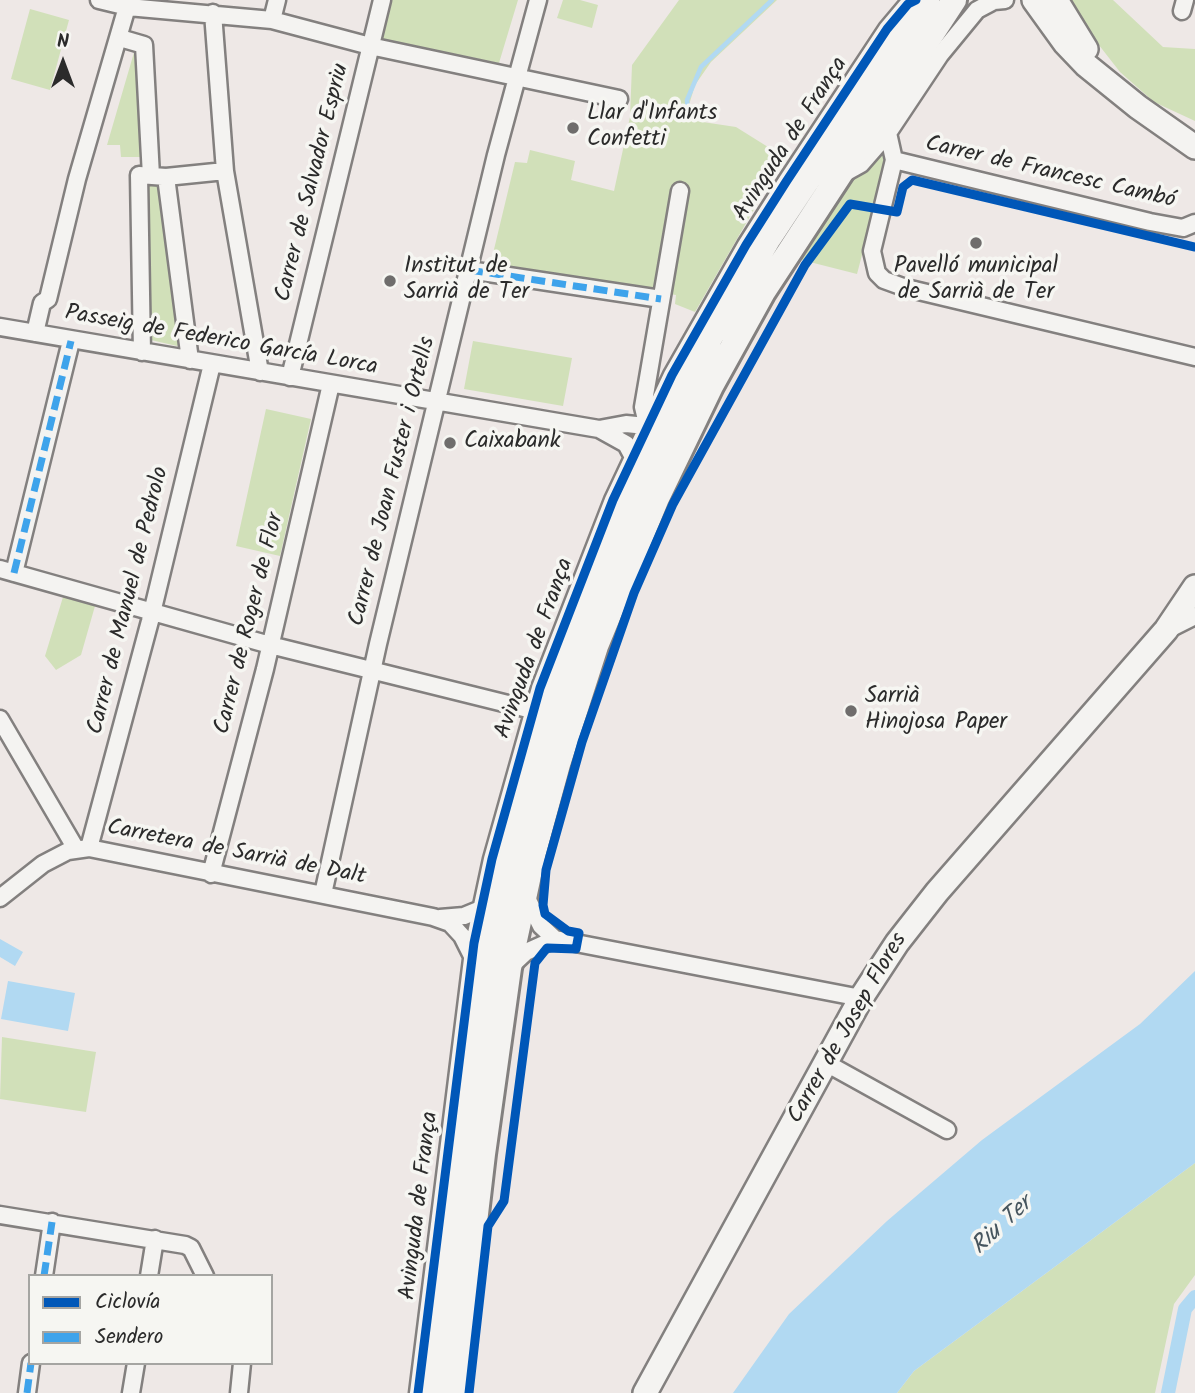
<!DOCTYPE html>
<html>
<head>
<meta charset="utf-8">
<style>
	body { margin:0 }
	#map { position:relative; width:1195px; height:1393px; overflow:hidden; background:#eee8e6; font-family:Kalam,sans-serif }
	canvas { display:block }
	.legend { position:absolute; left:28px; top:1274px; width:245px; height:91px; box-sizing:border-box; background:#f6f6f2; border:2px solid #a5a5a2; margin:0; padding:9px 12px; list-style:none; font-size:21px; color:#2b2b2b }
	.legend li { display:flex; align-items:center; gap:14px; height:35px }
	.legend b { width:35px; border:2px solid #a5a5a2 }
	.north { position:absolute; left:28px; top:28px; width:70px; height:70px; -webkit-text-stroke:5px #f6f6f2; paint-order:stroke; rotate:0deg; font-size:19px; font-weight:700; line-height:28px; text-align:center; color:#2b2b2b }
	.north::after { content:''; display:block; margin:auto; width:24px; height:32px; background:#2b2b2b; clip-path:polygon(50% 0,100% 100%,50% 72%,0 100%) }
</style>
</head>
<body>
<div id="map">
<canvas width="1195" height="1393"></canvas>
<ul class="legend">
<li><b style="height:9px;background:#0057b8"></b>Ciclovía</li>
<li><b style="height:9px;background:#3ea3eb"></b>Sendero</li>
</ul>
<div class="north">N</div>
</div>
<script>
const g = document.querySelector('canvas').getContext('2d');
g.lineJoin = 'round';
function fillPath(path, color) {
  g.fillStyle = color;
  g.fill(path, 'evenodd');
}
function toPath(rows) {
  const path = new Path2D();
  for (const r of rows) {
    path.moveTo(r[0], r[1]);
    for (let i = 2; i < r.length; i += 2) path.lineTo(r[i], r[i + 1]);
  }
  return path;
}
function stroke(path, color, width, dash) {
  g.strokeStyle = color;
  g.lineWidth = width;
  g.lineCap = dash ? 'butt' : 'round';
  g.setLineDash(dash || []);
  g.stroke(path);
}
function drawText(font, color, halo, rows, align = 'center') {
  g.font = font + ' Kalam,sans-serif';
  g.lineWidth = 7;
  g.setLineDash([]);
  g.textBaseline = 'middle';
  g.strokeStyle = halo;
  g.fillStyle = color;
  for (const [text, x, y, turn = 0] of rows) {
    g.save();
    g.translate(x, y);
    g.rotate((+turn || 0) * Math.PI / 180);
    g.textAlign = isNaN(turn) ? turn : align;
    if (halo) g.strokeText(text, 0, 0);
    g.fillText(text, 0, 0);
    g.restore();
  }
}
fillPath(toPath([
	[387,0,518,0,499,63,377,38],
	[563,0,580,0,598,5,592,28,557,18],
	[679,0,777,0,711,62,695,85,689,105,696,121,736,127,784,157,695,312,675,304,676,295,490,266,515,162,527,163,530,150,575,161,571,180,614,191,630,117,632,65],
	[1068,0,1113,0,1163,47,1195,49,1195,121,1154,102,1120,72,1077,17],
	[30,9,69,20,50,90,11,79],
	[135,49,138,49,143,157,121,157,120,145,107,145],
	[886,147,884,171,857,274,794,258,839,191],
	[148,185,162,185,184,342,177,346,151,340],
	[473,341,572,358,563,406,464,389],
	[266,409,311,419,280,556,236,546],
	[63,597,95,606,81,655,56,670,45,656],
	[2,1037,96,1052,86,1112,0,1099],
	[1195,1163,1195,1275,1174,1304,1155,1393,897,1393,914,1371]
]), '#d1e0b9');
fillPath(toPath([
	[0,939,23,952,15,966,0,957],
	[1195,971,1195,1163,914,1371,897,1393,733,1393,789,1314,887,1221,982,1140,1140,1024],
	[8,981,75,993,68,1031,1,1019]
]), '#b1d9f2');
stroke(toPath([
	[688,113,687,100,701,67,772,0]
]), '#b1d9f2', 4.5);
stroke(toPath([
	[1168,1393,1185,1309,1195,1297]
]), '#b1d9f2', 14);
const street = toPath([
	[99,0,128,7,272,20,370,46,619,99],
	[1182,11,1185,0],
	[213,13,225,171,260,372],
	[272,20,277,0],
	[120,38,144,45,151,176],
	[888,133,894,160,872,251,877,273,884,280,906,288,1195,357],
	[894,160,1150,222,1183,228,1195,223],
	[843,174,861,164,888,133,940,55,977,10,994,1,1005,0],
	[166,177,225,171],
	[469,270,661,299],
	[0,327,599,429,626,444,633,457],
	[35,333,42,303,48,299,77,179,129,0],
	[142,352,139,175,166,177,190,360],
	[290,377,382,0],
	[647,424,643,407,680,191],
	[599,429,626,424,646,426],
	[0,569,270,645,532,710],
	[14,573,71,341],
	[1169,629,1195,616],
	[0,719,76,849],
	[89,848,150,621,212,364],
	[211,874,265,669,331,384],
	[323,894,378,644,496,155,538,0],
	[526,896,541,926,555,939],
	[0,898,43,864,68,851,89,848,433,917,450,923,462,936,472,956],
	[440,918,464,916,481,909],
	[555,939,861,998],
	[510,967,526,952,555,939],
	[826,1063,947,1130],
	[0,1215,185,1245,191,1248,205,1276],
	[44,1276,52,1222],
	[149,1276,155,1239],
	[27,1393,31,1363],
	[131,1393,136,1363],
	[239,1393,242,1363],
	[418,1393,474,943,492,859,540,688,613,500,672,375,746,245,786,182,887,29,908,4,916,0]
]);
const secondary = toPath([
	[1034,0,1065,43,1086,65,1138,107,1195,147],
	[1056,0,1086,49],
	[645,1393,861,998,897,943,937,892,1166,630,1195,587]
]);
const primary = toPath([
	[433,1393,483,993,494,927,540,744,566,666,620,525,710,338,769,238,927,0],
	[455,1393,483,1154,509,968,534,852,558,764,596,646,657,498,711,386,763,292,954,0]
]);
stroke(street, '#83807f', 21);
stroke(secondary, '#83807f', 28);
stroke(primary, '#83807f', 30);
stroke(street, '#f4f3f1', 16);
stroke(secondary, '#f4f3f1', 23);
stroke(primary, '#f4f3f1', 24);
stroke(toPath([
	[469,270,661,299],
	[14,573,71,341],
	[44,1276,52,1222],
	[27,1393,31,1363]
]), '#3ea3eb', 7, [14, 7]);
stroke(toPath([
	[418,1393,474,943,492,859,540,688,613,500,672,375,746,245,786,182,887,29,908,4,916,0],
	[469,1393,488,1226,504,1201,535,963,547,948,576,949,579,933,568,931,545,914,543,905,546,870,582,742,634,593,673,504,805,265,850,204,897,212,903,187,912,180,1195,247]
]), '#0057b8', 9);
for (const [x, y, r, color] of [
	[573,128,7,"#6f6d6c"],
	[976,243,7,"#6f6d6c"],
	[390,281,7,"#6f6d6c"],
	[450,443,7,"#6f6d6c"],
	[851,711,7,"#6f6d6c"]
]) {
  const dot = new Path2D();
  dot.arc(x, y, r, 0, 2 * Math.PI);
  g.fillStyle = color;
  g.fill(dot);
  stroke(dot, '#f6f6f2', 2.5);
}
drawText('23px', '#2b2b2b', '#f6f6f2', [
	["Llar d'Infants",587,115],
	["Confetti",587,141],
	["Institut de",404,268],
	["Sarrià de Ter",404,294],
	["Pavelló municipal",976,268,"center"],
	["de Sarrià de Ter",976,294,"center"],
	["Caixabank",464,443],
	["Sarrià",865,698],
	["Hinojosa Paper",865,724]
], 'left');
drawText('23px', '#2b2b2b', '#f6f6f2', [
	["Avinguda de França",792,140,-57],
	["Carrer de Francesc Cambó",1050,174,13],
	["Carrer de Salvador Espriu",314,183,-76],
	["Passeig de Federico García Lorca",221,342,10],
	["Carrer de Joan Fuster i Ortells",394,482,-76],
	["Carrer de Manuel de Pedrolo",130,601,-76],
	["Carrer de Roger de Flor",251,624,-76],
	["Avinguda de França",536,649,-70],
	["Carretera de Sarrià de Dalt",236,854,11],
	["Carrer de Josep Flores",849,1029,-60],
	["Avinguda de França",421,1206,-83]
]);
drawText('italic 24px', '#46555e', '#f6f6f2', [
	["Riu Ter",1003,1227,-43]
]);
</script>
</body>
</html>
